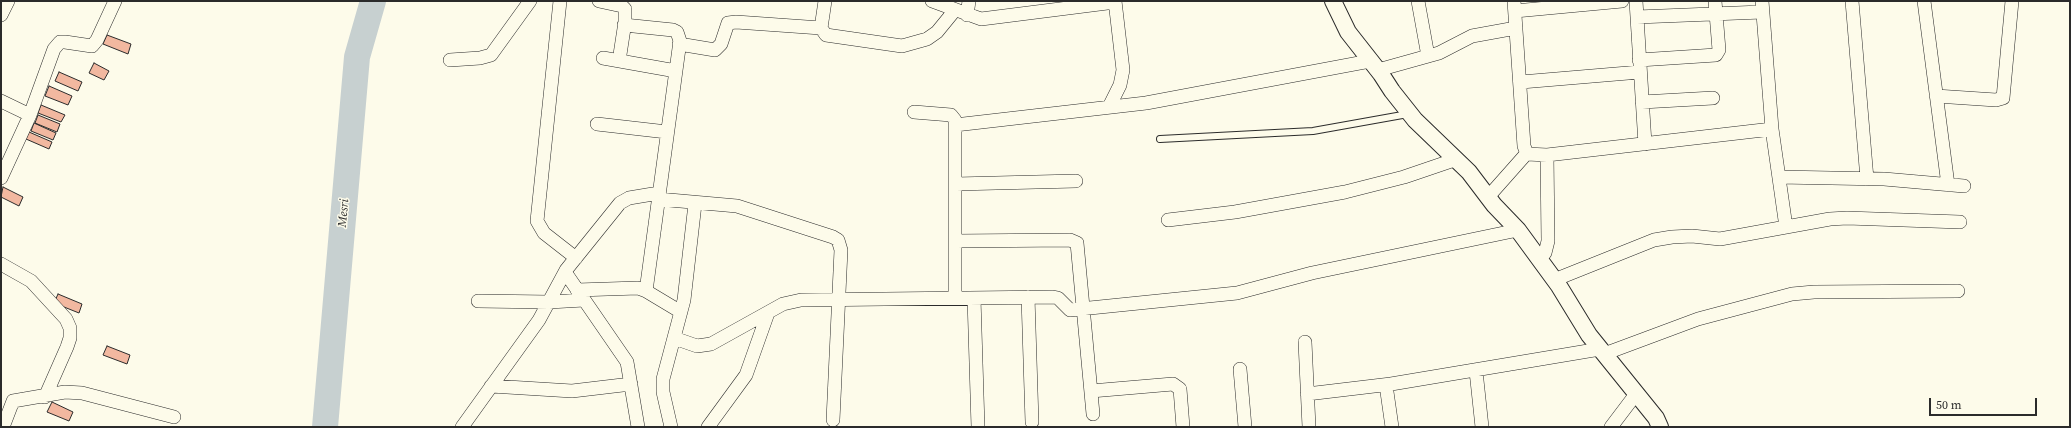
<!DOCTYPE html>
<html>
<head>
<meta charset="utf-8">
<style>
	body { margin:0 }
	#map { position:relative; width:2071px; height:428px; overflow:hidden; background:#fdfbea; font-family:"Source Serif 4",serif }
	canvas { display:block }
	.frame { position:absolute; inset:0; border:2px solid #2b2b2b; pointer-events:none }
	.scale { position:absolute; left:1929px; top:398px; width:108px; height:18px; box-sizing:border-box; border:2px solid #2b2b2b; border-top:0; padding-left:5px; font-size:12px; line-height:14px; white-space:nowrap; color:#2b2b2b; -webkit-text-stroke:3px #fdfbea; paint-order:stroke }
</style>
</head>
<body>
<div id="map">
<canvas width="2071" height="428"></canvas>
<div class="frame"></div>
<div class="scale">50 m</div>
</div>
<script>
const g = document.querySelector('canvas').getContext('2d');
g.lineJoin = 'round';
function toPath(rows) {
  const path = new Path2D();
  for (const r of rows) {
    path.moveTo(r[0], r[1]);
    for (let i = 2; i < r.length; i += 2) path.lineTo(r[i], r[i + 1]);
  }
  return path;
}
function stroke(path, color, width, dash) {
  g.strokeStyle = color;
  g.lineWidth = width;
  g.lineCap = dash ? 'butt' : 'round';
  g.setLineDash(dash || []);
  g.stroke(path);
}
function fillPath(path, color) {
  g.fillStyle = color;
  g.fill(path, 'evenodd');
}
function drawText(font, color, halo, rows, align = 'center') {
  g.font = font + ' "Source Serif 4",serif';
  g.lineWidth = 3;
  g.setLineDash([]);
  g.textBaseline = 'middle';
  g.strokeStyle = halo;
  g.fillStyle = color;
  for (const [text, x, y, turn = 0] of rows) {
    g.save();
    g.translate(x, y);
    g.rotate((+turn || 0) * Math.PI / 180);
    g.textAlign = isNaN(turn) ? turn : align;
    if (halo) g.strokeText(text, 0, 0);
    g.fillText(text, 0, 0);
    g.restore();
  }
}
stroke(toPath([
	[325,427,357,57,373,1]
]), '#c7d0d0', 26);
const building = toPath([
	[107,35,131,44,128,54,103,44,107,35],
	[94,63,109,71,104,80,89,73,94,63],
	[59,72,82,82,78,91,55,81,59,72],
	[49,86,72,96,68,105,45,96,49,86],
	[41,105,65,115,61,122,38,113,41,105],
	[38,115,60,124,57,132,35,123,38,115],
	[34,123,56,133,53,140,31,131,34,123],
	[29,132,52,142,49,149,26,139,29,132],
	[3,187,23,197,19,206,1,197,3,187],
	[58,294,82,304,79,313,54,303,58,294],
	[107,346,130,355,127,364,103,355,107,346],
	[52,402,73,412,69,421,47,412,52,402]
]);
fillPath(building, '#f2b8a0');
stroke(building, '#2b2b2b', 1);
const service = toPath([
	[1160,139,1313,131,1408,114]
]);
const minor = toPath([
	[560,1,537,221,544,233,576,258],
	[599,1,622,6,625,9,625,22,619,61],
	[932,1,981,19,1115,2],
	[1418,1,1428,56],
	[1514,1,1524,146,1527,154,1547,155,1772,129],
	[1636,1,1645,144],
	[1762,1,1772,129,1786,227],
	[1852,1,1867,179],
	[1924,1,1948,185],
	[1515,11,1622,1],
	[1,15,8,1],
	[967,15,969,1],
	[1637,17,1762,12],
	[624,25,673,30,677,32,680,41,646,291],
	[821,28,825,1],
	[679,44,715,50,721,44,728,23,736,22,821,28,826,35,902,46,927,39,937,32,955,10],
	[603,58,676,71],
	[450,60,480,58,491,55,530,1],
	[1639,60,1716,55,1719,50,1715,1],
	[1378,70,1439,53,1472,36,1516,28],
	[1521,82,1640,72],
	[1936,96,1996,100,2003,98,2012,1],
	[1,101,30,115],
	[1642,102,1713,98],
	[1109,107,1120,85,1123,70,1115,1],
	[914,112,951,115,955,120,955,298],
	[597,124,667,132],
	[955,125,1146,103,1370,61],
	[1779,177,1884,179,1964,186],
	[1,178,30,115,54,49,60,42,65,42,92,46,97,40,115,1],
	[956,184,1076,181],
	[1488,197,1527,153],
	[658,199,737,206,833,237,838,240,841,250,833,420],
	[1168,220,1235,212,1345,192,1404,177,1454,160],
	[955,241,1070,240,1077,243,1093,414],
	[1538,259,1545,253,1548,241,1547,155],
	[1,264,31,281,66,319,70,328,70,338,67,347,45,397],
	[565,272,627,362,638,427],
	[1554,280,1654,240,1672,237,1692,236,1720,239,1830,219,1847,218,1960,222],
	[577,290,638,288,646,291,681,312],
	[1028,297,1032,422],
	[974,298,978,427],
	[478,301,549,302,584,300],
	[674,338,697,346,711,344,783,304,801,300,1053,297,1058,298,1070,310,1237,293,1312,273,1518,230],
	[1305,342,1309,427],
	[1604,354,1698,319,1792,294,1814,292,1958,291],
	[1240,369,1245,427],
	[1476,371,1482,427],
	[1386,385,1392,427],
	[491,386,572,391,631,384],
	[1091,391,1173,384,1180,389,1183,427],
	[1307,394,1391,384,1600,349],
	[3,427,13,401,65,392,82,393,174,417],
	[462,427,539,320,566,270,620,203,629,198,659,193],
	[671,427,663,392,663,379,684,300,695,204],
	[708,427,746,375,768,313],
	[1611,427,1636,394]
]);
const tertiary = toPath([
	[1333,1,1348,32,1381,74,1392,91,1415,120,1469,172,1494,205,1518,230,1559,286,1589,335,1656,418,1660,427]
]);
stroke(service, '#2b2b2b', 8);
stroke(minor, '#2b2b2b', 14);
stroke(tertiary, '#2b2b2b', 18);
stroke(service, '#fdfbea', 6);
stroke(minor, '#fdfbea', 13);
stroke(tertiary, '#fdfbea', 16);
drawText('italic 12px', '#2b2b2b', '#fdfbea', [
	["Mesri",344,213,-85]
]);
</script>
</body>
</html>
